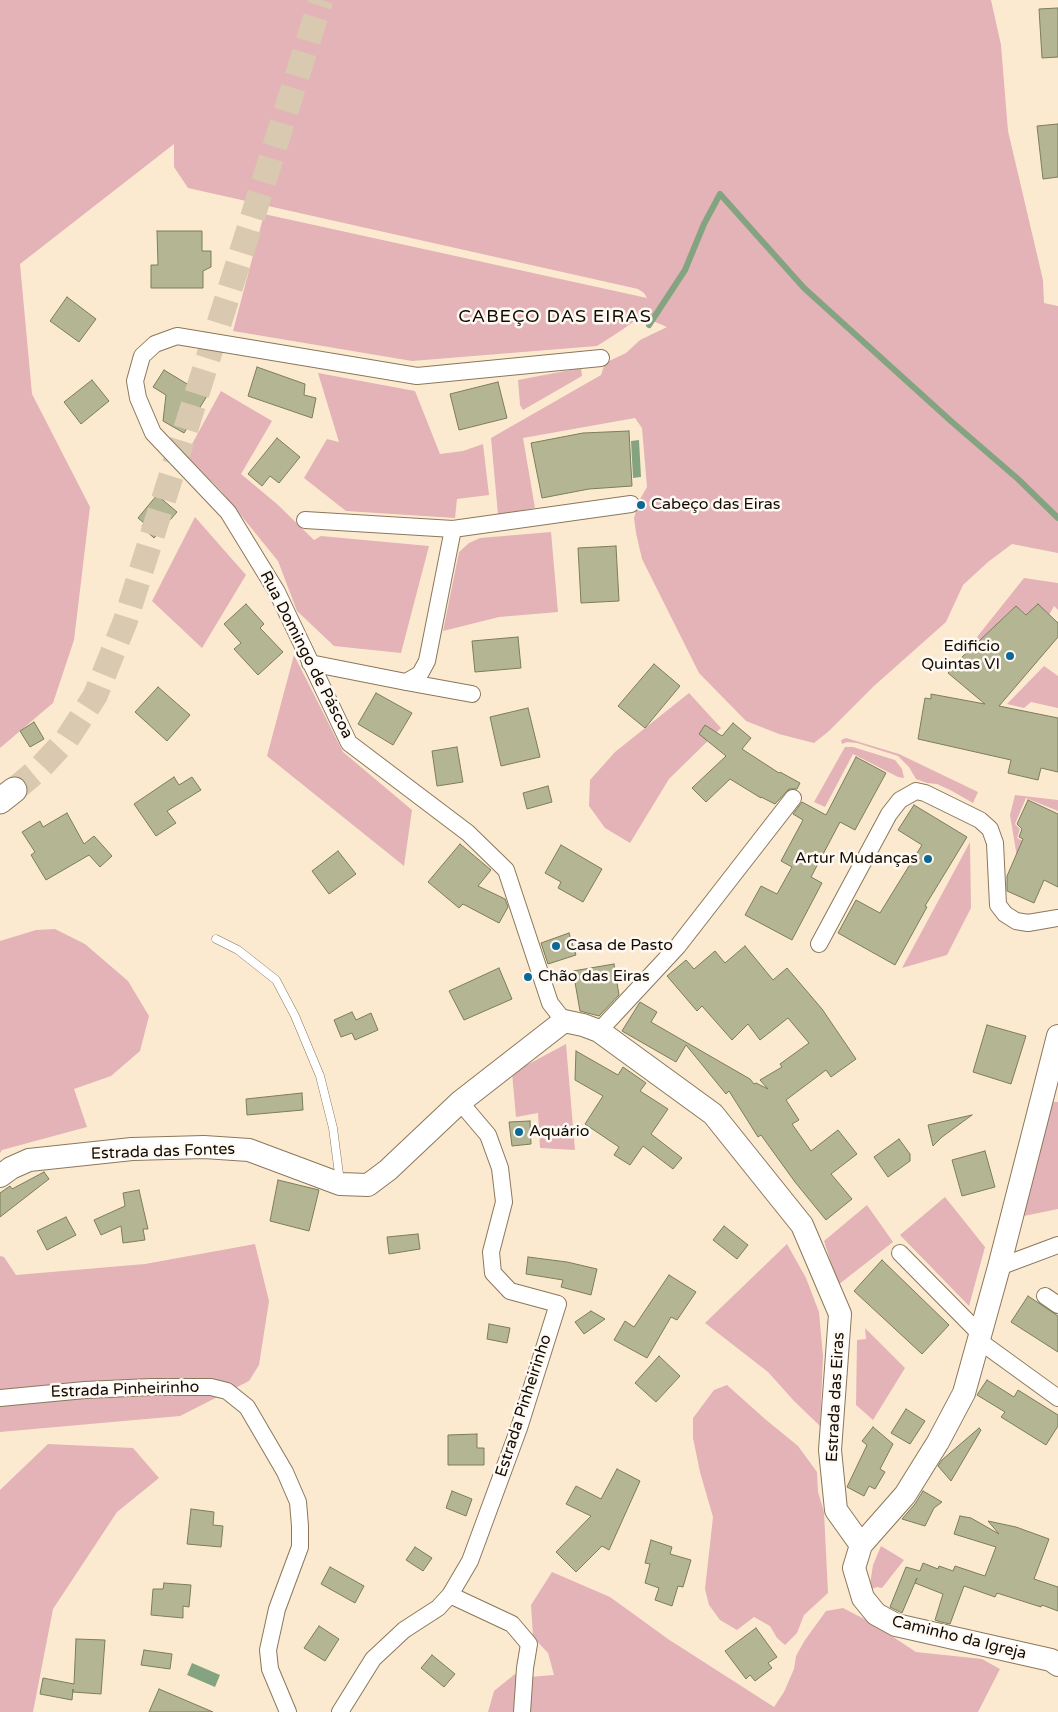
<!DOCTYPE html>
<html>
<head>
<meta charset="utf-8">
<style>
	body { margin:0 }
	canvas { display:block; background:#fcead0 }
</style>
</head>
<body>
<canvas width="1058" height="1712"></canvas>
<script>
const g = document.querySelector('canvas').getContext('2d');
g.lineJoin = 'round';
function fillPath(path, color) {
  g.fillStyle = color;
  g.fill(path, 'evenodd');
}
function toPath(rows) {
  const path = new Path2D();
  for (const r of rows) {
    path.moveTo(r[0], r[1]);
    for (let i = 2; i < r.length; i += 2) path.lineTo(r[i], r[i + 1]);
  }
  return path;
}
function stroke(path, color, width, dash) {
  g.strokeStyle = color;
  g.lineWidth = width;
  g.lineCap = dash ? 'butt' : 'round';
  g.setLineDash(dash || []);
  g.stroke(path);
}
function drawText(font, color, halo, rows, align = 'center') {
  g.font = font + ' "Varela Round",sans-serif';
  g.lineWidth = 5;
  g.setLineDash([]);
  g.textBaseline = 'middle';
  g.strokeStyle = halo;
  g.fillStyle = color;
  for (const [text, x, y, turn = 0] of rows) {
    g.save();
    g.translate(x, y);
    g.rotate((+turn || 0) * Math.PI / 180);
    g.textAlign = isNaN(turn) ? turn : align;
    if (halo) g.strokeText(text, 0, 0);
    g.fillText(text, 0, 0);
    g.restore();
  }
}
fillPath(toPath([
	[0,0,991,0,1001,45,1008,131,1043,280,1044,303,1058,306,1058,553,1012,544,988,562,963,585,946,622,874,686,829,731,814,743,779,734,746,721,699,673,642,559,636,533,634,518,639,501,647,487,642,428,635,418,523,438,535,508,498,515,491,438,601,375,605,363,626,353,640,340,667,327,641,316,622,330,597,346,412,361,233,331,264,214,647,298,644,293,638,289,188,188,174,167,174,144,20,264,32,394,90,507,74,640,53,703,0,748],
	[581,368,582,376,523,410,520,405,518,380],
	[318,373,415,391,440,454,463,451,483,444,489,495,457,499,455,518,346,511,304,478,327,439,339,442],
	[221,391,272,421,241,474,277,504,314,540,321,536,429,546,401,653,334,646,297,611,278,561,222,492,186,455],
	[195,517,246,575,202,648,152,601],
	[551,532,558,612,499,617,443,631,459,552,469,543,480,538],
	[1024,578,1058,583,1058,610,1054,606,1049,615,1038,604,1027,615,1016,606,980,640,977,637],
	[294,655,343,752,412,810,404,866,267,756],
	[1044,666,1058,676,1058,708,1031,702,1024,708,1007,704],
	[689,693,721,728,669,779,630,843,605,828,589,806,590,780,615,752],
	[846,738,899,754,978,792,973,803,952,791,937,784,927,783,916,779,909,767,898,756,857,743,847,742,842,744,841,740],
	[845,747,853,747,895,760,902,769,904,778,898,777,853,754,825,807,814,802],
	[1015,795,1058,800,1058,811,1026,798,1015,824,1020,829,1017,838,1031,845,1017,857,1010,815],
	[970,842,971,908,947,955,902,968],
	[55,929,85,944,128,981,149,1016,140,1051,111,1076,74,1089,87,1127,2,1150,0,1153,0,941,36,930],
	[566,1044,575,1150,540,1148,538,1113,516,1117,512,1073],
	[1043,1101,1058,1102,1058,1209,1019,1217],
	[945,1197,985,1247,969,1306,900,1235],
	[867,1205,893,1242,838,1285,824,1241],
	[255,1244,269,1301,259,1365,249,1381,180,1416,0,1432,0,1256,4,1257,16,1275,145,1264],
	[787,1244,806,1278,819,1312,823,1356,820,1426,794,1401,768,1372,705,1323],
	[865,1328,905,1368,873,1420,856,1405,857,1340,866,1339],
	[727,1385,765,1419,798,1446,817,1472,818,1492,824,1512,828,1593,804,1615,797,1633,785,1645,777,1638,770,1626,754,1617,737,1630,720,1620,709,1605,705,1589,713,1517,700,1472,693,1438,693,1418,714,1390],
	[48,1444,133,1448,159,1478,117,1512,53,1609,33,1712,0,1712,0,1490],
	[881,1546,904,1560,882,1588,877,1587,869,1590,873,1565],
	[552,1572,610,1597,668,1639,774,1707,784,1692,794,1669,796,1656,805,1640,826,1611,843,1608,872,1623,916,1652,982,1659,1000,1669,978,1712,488,1712,494,1691,515,1674,530,1677,554,1675,548,1653,533,1637,531,1605]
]), '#e3b3b7');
fillPath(toPath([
	[639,440,641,477,633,478,631,441],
	[192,1663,220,1675,215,1687,187,1675]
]), '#84a381');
stroke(toPath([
	[649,325,685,270,704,224,720,194,804,288,952,422,1018,479,1058,518]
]), '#84a381', 6);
const building = toPath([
	[1058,8,1058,57,1042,58,1039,9,1058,8],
	[1058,124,1058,177,1043,179,1037,126,1058,124],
	[157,231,202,231,202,251,211,251,211,267,203,271,203,288,151,288,151,265,158,265,157,231],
	[67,297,96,319,79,342,50,321,67,297],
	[257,367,305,384,304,395,316,398,312,418,248,396,257,367],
	[164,370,207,396,184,433,163,421,166,395,153,387,164,370],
	[92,380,109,401,81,424,64,402,92,380],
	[498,382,507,418,459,430,450,394,498,382],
	[629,431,632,486,589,489,542,498,531,443,583,433,629,431],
	[277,438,300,457,279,483,270,476,262,486,248,474,277,438],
	[157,495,177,512,154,538,142,527,144,523,138,518,157,495],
	[616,546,619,601,581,603,578,548,616,546],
	[246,604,264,624,260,628,283,652,258,675,234,649,241,643,224,624,246,604],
	[1038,604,1058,623,1058,637,999,706,1058,718,1058,772,1041,768,1038,780,1008,773,1011,760,918,739,925,698,931,699,931,694,985,704,948,673,961,658,1016,606,1026,615,1038,604],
	[518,637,521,668,475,672,472,641,518,637],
	[654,664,680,686,645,728,618,706,654,664],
	[158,687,190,715,167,741,135,712,158,687],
	[376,693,412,713,393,745,358,724,376,693],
	[528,708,540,757,501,766,490,717,528,708],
	[34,722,44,739,30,747,20,731,34,722],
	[733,723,751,738,742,749,779,773,780,772,800,783,797,789,789,789,775,804,761,797,761,798,730,779,706,802,692,788,726,756,699,734,705,725,722,736,733,723],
	[457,747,463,782,437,786,432,751,457,747],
	[856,757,886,773,855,830,840,822,811,877,822,883,792,940,745,915,761,886,777,894,792,867,781,861,803,820,793,814,802,802,826,815,856,757],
	[174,777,179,785,192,777,201,790,167,811,176,823,156,836,134,804,174,777],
	[548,786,552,802,527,809,523,793,548,786],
	[1028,800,1058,814,1058,887,1044,880,1034,903,1007,891,1007,876,1023,839,1019,837,1022,829,1017,824,1028,800],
	[914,805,967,837,925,906,927,907,895,965,838,933,856,900,880,913,922,845,898,830,914,805],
	[67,813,84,844,94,836,112,856,100,867,89,855,46,880,31,855,35,852,22,832,40,821,43,827,67,813],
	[460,844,491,870,478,886,505,899,508,907,499,923,463,904,459,908,428,882,460,844],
	[561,845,602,869,583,902,558,888,561,882,545,873,561,845],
	[338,851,356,874,329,894,312,871,338,851],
	[569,933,576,955,548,964,541,943,569,933],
	[745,946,773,980,787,968,822,1009,856,1059,831,1077,826,1070,786,1100,799,1120,792,1124,811,1151,838,1130,857,1154,831,1174,852,1199,826,1220,795,1182,761,1135,758,1137,729,1091,726,1094,686,1045,676,1062,622,1031,640,1002,657,1012,651,1022,750,1079,754,1084,756,1083,768,1089,760,1080,782,1067,780,1064,809,1043,788,1018,760,1040,748,1024,732,1040,702,1006,697,1011,667,976,686,960,694,969,715,951,725,963,745,946],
	[614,964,619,995,599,1016,580,1011,573,971,614,964],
	[499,968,512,999,464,1020,449,991,499,968],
	[352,1012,356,1020,371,1013,378,1030,355,1040,352,1033,341,1037,334,1020,352,1012],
	[987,1025,1026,1036,1011,1084,973,1072,987,1025],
	[576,1051,618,1075,623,1067,646,1083,640,1091,668,1109,651,1134,682,1158,673,1169,643,1146,630,1165,614,1155,619,1147,585,1124,603,1096,575,1080,576,1051],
	[302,1093,303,1110,247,1115,246,1099,302,1093],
	[972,1115,942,1137,933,1146,928,1125,972,1115],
	[530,1121,531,1144,512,1146,509,1122,530,1121],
	[899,1139,910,1154,910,1161,888,1177,874,1157,899,1139],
	[985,1151,995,1187,962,1196,952,1160,985,1151],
	[44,1172,49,1179,0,1217,0,1193,10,1186,12,1189,44,1172],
	[278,1180,319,1190,309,1231,270,1221,278,1180],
	[139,1190,148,1229,143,1229,145,1240,123,1243,121,1226,101,1235,94,1220,125,1206,123,1193,139,1190],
	[66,1217,76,1235,47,1250,37,1231,66,1217],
	[724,1226,748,1245,737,1259,713,1240,724,1226],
	[418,1234,420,1249,389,1254,387,1237,418,1234],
	[528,1257,567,1262,597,1269,591,1295,561,1287,563,1280,526,1274,528,1257],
	[882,1260,949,1325,922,1354,854,1291,882,1260],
	[669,1275,696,1292,677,1320,671,1317,647,1358,614,1340,625,1321,634,1327,669,1275],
	[1028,1296,1058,1316,1058,1352,1011,1322,1028,1296],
	[591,1311,605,1319,584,1334,575,1322,591,1311],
	[489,1324,510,1328,507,1343,487,1339,489,1324],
	[659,1356,680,1376,656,1402,635,1383,659,1356],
	[987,1380,1014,1397,1018,1390,1058,1415,1058,1426,1046,1445,1001,1417,1005,1412,977,1395,987,1380],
	[906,1409,925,1421,910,1444,891,1433,906,1409],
	[873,1427,893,1444,880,1469,885,1472,875,1489,869,1486,864,1496,847,1487,867,1445,862,1441,873,1427],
	[979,1428,981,1430,951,1481,938,1466,942,1460,979,1428],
	[477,1434,477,1448,484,1448,484,1465,448,1465,448,1435,477,1434],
	[617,1469,640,1481,609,1550,602,1546,576,1572,556,1552,591,1516,566,1504,576,1486,601,1499,617,1469],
	[452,1491,472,1499,466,1516,446,1508,452,1491],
	[923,1491,942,1502,934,1508,925,1526,902,1519,915,1504,923,1491],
	[191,1509,214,1512,213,1525,223,1526,221,1547,187,1544,191,1509],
	[960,1516,971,1518,999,1534,988,1521,1016,1527,1049,1539,1034,1579,1058,1587,1058,1611,1042,1605,1041,1607,997,1593,995,1597,964,1586,950,1624,941,1622,935,1620,943,1594,915,1583,917,1578,902,1613,890,1607,906,1567,920,1571,923,1563,938,1569,939,1566,953,1571,955,1566,985,1576,996,1547,954,1534,960,1516],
	[651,1540,672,1547,670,1554,691,1560,683,1587,678,1586,672,1606,655,1600,659,1588,645,1583,650,1564,645,1563,651,1540],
	[415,1547,432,1558,423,1571,406,1560,415,1547],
	[330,1567,364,1586,355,1603,321,1584,330,1567],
	[164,1583,191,1585,189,1607,183,1606,183,1618,151,1615,153,1589,163,1589,164,1583],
	[319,1626,339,1639,325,1661,304,1648,319,1626],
	[756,1628,777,1657,768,1663,772,1668,755,1681,750,1675,746,1679,725,1651,756,1628],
	[76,1639,105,1640,101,1694,73,1692,73,1689,72,1700,40,1694,43,1678,74,1684,76,1639],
	[144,1650,172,1654,170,1669,141,1665,144,1650],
	[432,1655,455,1674,444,1687,421,1668,432,1655],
	[159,1689,213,1712,149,1712,159,1689]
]);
fillPath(building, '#b4b693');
stroke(building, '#7b7d5b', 1);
stroke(toPath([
	[14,790,40,768,67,739,95,696,125,622,321,0]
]), '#d9c9b1', 25, [25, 12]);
const lane = toPath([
	[216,939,238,950,276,980,295,1016,320,1076,333,1128,340,1182]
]);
const street = toPath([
	[305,520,453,529],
	[310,663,406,682,472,694],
	[406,682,420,674,427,661,453,529,631,504],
	[819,944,889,814,900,800,916,791,925,793,980,820,990,829,995,843,998,905,1005,914,1016,921,1028,923,1058,918],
	[564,1021,550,1003,506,870,468,833,349,743,277,592,228,512,153,433,138,398,135,381,142,356,155,344,177,336,417,376,601,358],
	[599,1031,678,946,793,798],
	[900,1253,980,1334],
	[999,1267,1058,1245],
	[1045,1296,1058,1305],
	[978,1340,1058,1398],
	[0,1398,85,1390,151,1387,211,1387,227,1391,247,1407,285,1472,298,1502,300,1526,300,1547,277,1609,268,1650,270,1669,288,1712],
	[450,1595,512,1624,529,1644,525,1668,522,1712],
	[340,1712,373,1659,404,1630,438,1608,450,1595,470,1561,519,1428,558,1304,510,1291,493,1273,491,1252,504,1202,500,1168,488,1135,460,1102]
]);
const secondary = toPath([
	[1058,1036,999,1267,964,1393,938,1442,905,1495,861,1545,854,1568,863,1598,876,1614,896,1625,1051,1660,1058,1665],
	[0,1176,11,1168,29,1160,132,1149,204,1147,249,1150,340,1184,368,1185,388,1170,460,1102,564,1021,583,1025,599,1031,713,1114,802,1225,840,1314,830,1450,836,1510,861,1545]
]);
const primary = toPath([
	[0,801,14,790]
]);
stroke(lane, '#8b785a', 9);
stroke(street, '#8b785a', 18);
stroke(secondary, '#8b785a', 24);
stroke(primary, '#8b785a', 27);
stroke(lane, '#fff', 8);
stroke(street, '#fff', 16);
stroke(secondary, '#fff', 22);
stroke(primary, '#fff', 25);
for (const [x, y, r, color] of [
	[641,505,5,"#0b6897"],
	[1010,656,5,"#0b6897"],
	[928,859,5,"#0b6897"],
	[556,946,5,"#0b6897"],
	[528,977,5,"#0b6897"],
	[519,1132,5,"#0b6897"]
]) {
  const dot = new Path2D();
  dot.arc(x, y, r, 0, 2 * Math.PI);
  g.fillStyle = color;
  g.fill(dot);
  stroke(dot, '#fef9f3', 2);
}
drawText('16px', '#120b02', '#fef9f3', [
	["Cabeço das Eiras",651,505],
	["Edificio",1000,647,"right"],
	["Quintas VI",1000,665,"right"],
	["Artur Mudanças",918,859,"right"],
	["Casa de Pasto",566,946],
	["Chão das Eiras",538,977],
	["Aquário",529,1132]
], 'left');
drawText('16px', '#120b02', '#fef9f3', [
	["Rua Domingo de Páscoa",306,655,63],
	["Estrada das Fontes",163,1152,-2],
	["Estrada Pinheirinho",125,1390,-2],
	["Estrada das Eiras",836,1397,-87],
	["Estrada Pinheirinho",524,1406,-72],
	["Caminho da Igreja",959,1638,14]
]);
g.letterSpacing = '1px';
drawText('18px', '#120b02', '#fef9f3', [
	["CABEÇO DAS EIRAS",555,317]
]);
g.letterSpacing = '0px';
</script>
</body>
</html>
